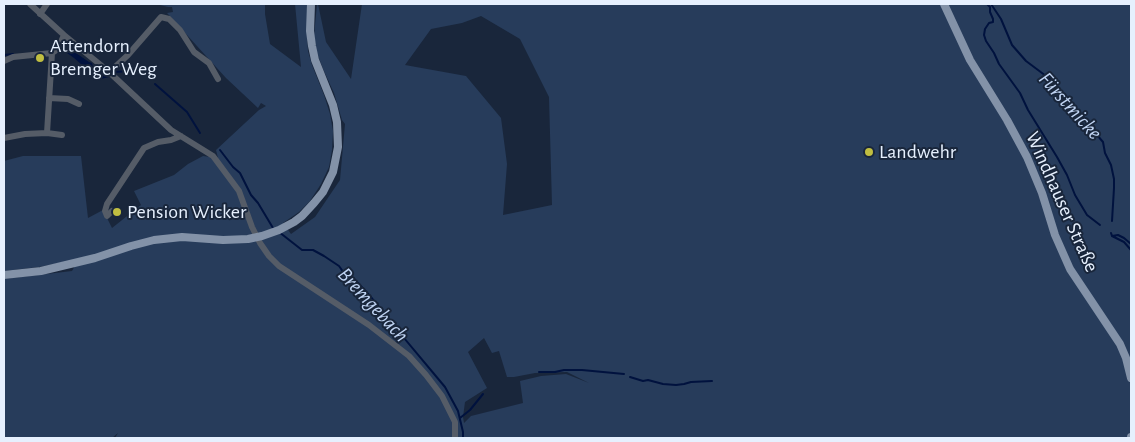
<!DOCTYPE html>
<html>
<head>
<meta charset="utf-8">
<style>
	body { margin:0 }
	#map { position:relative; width:1135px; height:442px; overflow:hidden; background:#19263b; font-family:"Alegreya Sans",sans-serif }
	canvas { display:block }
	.frame { position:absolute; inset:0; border:5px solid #e6f0fe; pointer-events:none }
</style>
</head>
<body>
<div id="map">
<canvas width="1135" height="442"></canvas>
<div class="frame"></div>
</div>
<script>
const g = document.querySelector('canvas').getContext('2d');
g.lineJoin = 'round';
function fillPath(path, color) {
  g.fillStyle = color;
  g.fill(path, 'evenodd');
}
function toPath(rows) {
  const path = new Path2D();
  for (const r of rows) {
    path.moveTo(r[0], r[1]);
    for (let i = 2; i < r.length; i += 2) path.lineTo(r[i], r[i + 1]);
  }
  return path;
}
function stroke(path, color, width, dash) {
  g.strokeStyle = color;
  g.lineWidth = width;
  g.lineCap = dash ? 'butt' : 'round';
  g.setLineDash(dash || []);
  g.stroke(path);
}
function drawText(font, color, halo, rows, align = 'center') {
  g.font = font + ' "Alegreya Sans",sans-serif';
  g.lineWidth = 4;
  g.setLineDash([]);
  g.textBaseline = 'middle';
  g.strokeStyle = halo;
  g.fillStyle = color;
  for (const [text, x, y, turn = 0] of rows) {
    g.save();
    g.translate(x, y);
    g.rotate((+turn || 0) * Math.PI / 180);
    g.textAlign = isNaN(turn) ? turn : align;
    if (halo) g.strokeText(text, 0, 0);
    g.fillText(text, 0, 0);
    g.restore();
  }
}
fillPath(toPath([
	[156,4,265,4,265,14,270,44,301,67,295,4,308,4,307,36,308,51,312,65,324,95,330,114,333,131,332,150,329,167,321,184,310,201,299,212,283,223,291,234,315,217,340,180,345,124,342,120,334,93,323,69,317,53,314,36,317,4,318,4,326,42,351,79,362,4,1131,4,1131,438,115,438,118,433,112,438,4,438,4,279,72,271,79,259,39,267,4,271,4,161,23,156,81,156,88,218,103,210,112,228,141,205,134,191,174,175,188,164,203,156,218,158,216,150,259,110,266,106,261,103,258,108,226,78,167,13,173,12,172,7,168,7],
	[481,16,520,39,549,97,552,205,503,215,507,164,501,118,466,76,405,65,431,29,462,23],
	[484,338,492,353,499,351,507,377,514,377,535,373,567,372,589,383,566,374,541,376,520,381,523,403,471,416,464,423,463,417,465,402,487,388,468,352]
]), '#273c5b');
fillPath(toPath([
	[68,49,73,51,89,62,92,63,93,67,104,75,107,74,109,77,101,79,97,78,74,58,67,53,65,50]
]), '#00123e');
stroke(toPath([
	[987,4,990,7,990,12,993,19,993,22,989,23,985,29,984,35,986,41,994,53,999,64,1020,93,1028,110,1057,157,1067,175,1075,195,1087,215,1100,225],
	[991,4,1001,19,1012,45,1026,61,1050,79,1066,98,1079,117,1088,122,1097,135,1103,142,1105,153,1111,165,1114,179,1114,188,1112,221],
	[4,55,13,54],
	[113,72,131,71],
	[155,84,187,112,200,133],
	[220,150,233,167,240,173,251,195,258,203,273,228],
	[279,232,302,250,313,250,324,256,339,266,344,273,355,280,371,297,399,332,445,387,458,411,463,432,463,438],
	[1111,233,1112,236,1124,242,1131,250],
	[1112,236,1118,235,1124,238,1131,244],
	[539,372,555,372,564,370,582,370,624,374],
	[630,377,643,381,648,380,663,384,676,385,684,384,691,382,712,381],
	[460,418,470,410,483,394]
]), '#00123e', 2);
stroke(toPath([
	[30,4,64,35,108,71,171,130,213,156,239,191,252,227,260,243,269,256,279,266,369,325,409,356,426,375,442,396,455,422,455,438],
	[40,14,47,4],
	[4,61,13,57,52,53,58,49,64,35],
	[108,71,115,67,128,55,161,17,169,19,180,30,194,52,209,63,218,79],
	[49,98,68,99,79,104],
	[47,133,62,135],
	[4,138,25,134,47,133,52,53],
	[112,211,107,216,105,211,107,204,144,148,158,142,171,140,181,136]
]), '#555c67', 6);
stroke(toPath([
	[944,4,970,60,1007,120,1027,157,1042,193,1055,235,1070,269,1120,344,1126,358,1131,378],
	[4,275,41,271,95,258,131,246,154,240,182,237,223,240,248,239,262,236,279,230,294,222,302,216,314,203,323,192,333,172,338,147,337,122,333,105,315,60,312,46,310,31,311,4],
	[1131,438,1131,437]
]), '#8392a8', 8);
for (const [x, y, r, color] of [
	[40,58,5,"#c0be41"],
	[869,152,5,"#c0be41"],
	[117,212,5,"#c0be41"]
]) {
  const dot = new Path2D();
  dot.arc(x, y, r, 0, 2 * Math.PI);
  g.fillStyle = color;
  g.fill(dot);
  stroke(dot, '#19263b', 2);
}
drawText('20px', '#e6f0fe', '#19263b', [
	["Attendorn",50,46],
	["Bremger Weg",50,69],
	["Landwehr",879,152],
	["Pension Wicker",127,212]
], 'left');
drawText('20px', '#e6f0fe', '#19263b', [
	["Windhauser Straße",1062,202,66]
]);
drawText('italic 21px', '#bfd3f2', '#19263b', [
	["Fürstmicke",1070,106,48],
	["Bremgebach",373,305,47]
]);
</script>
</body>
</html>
